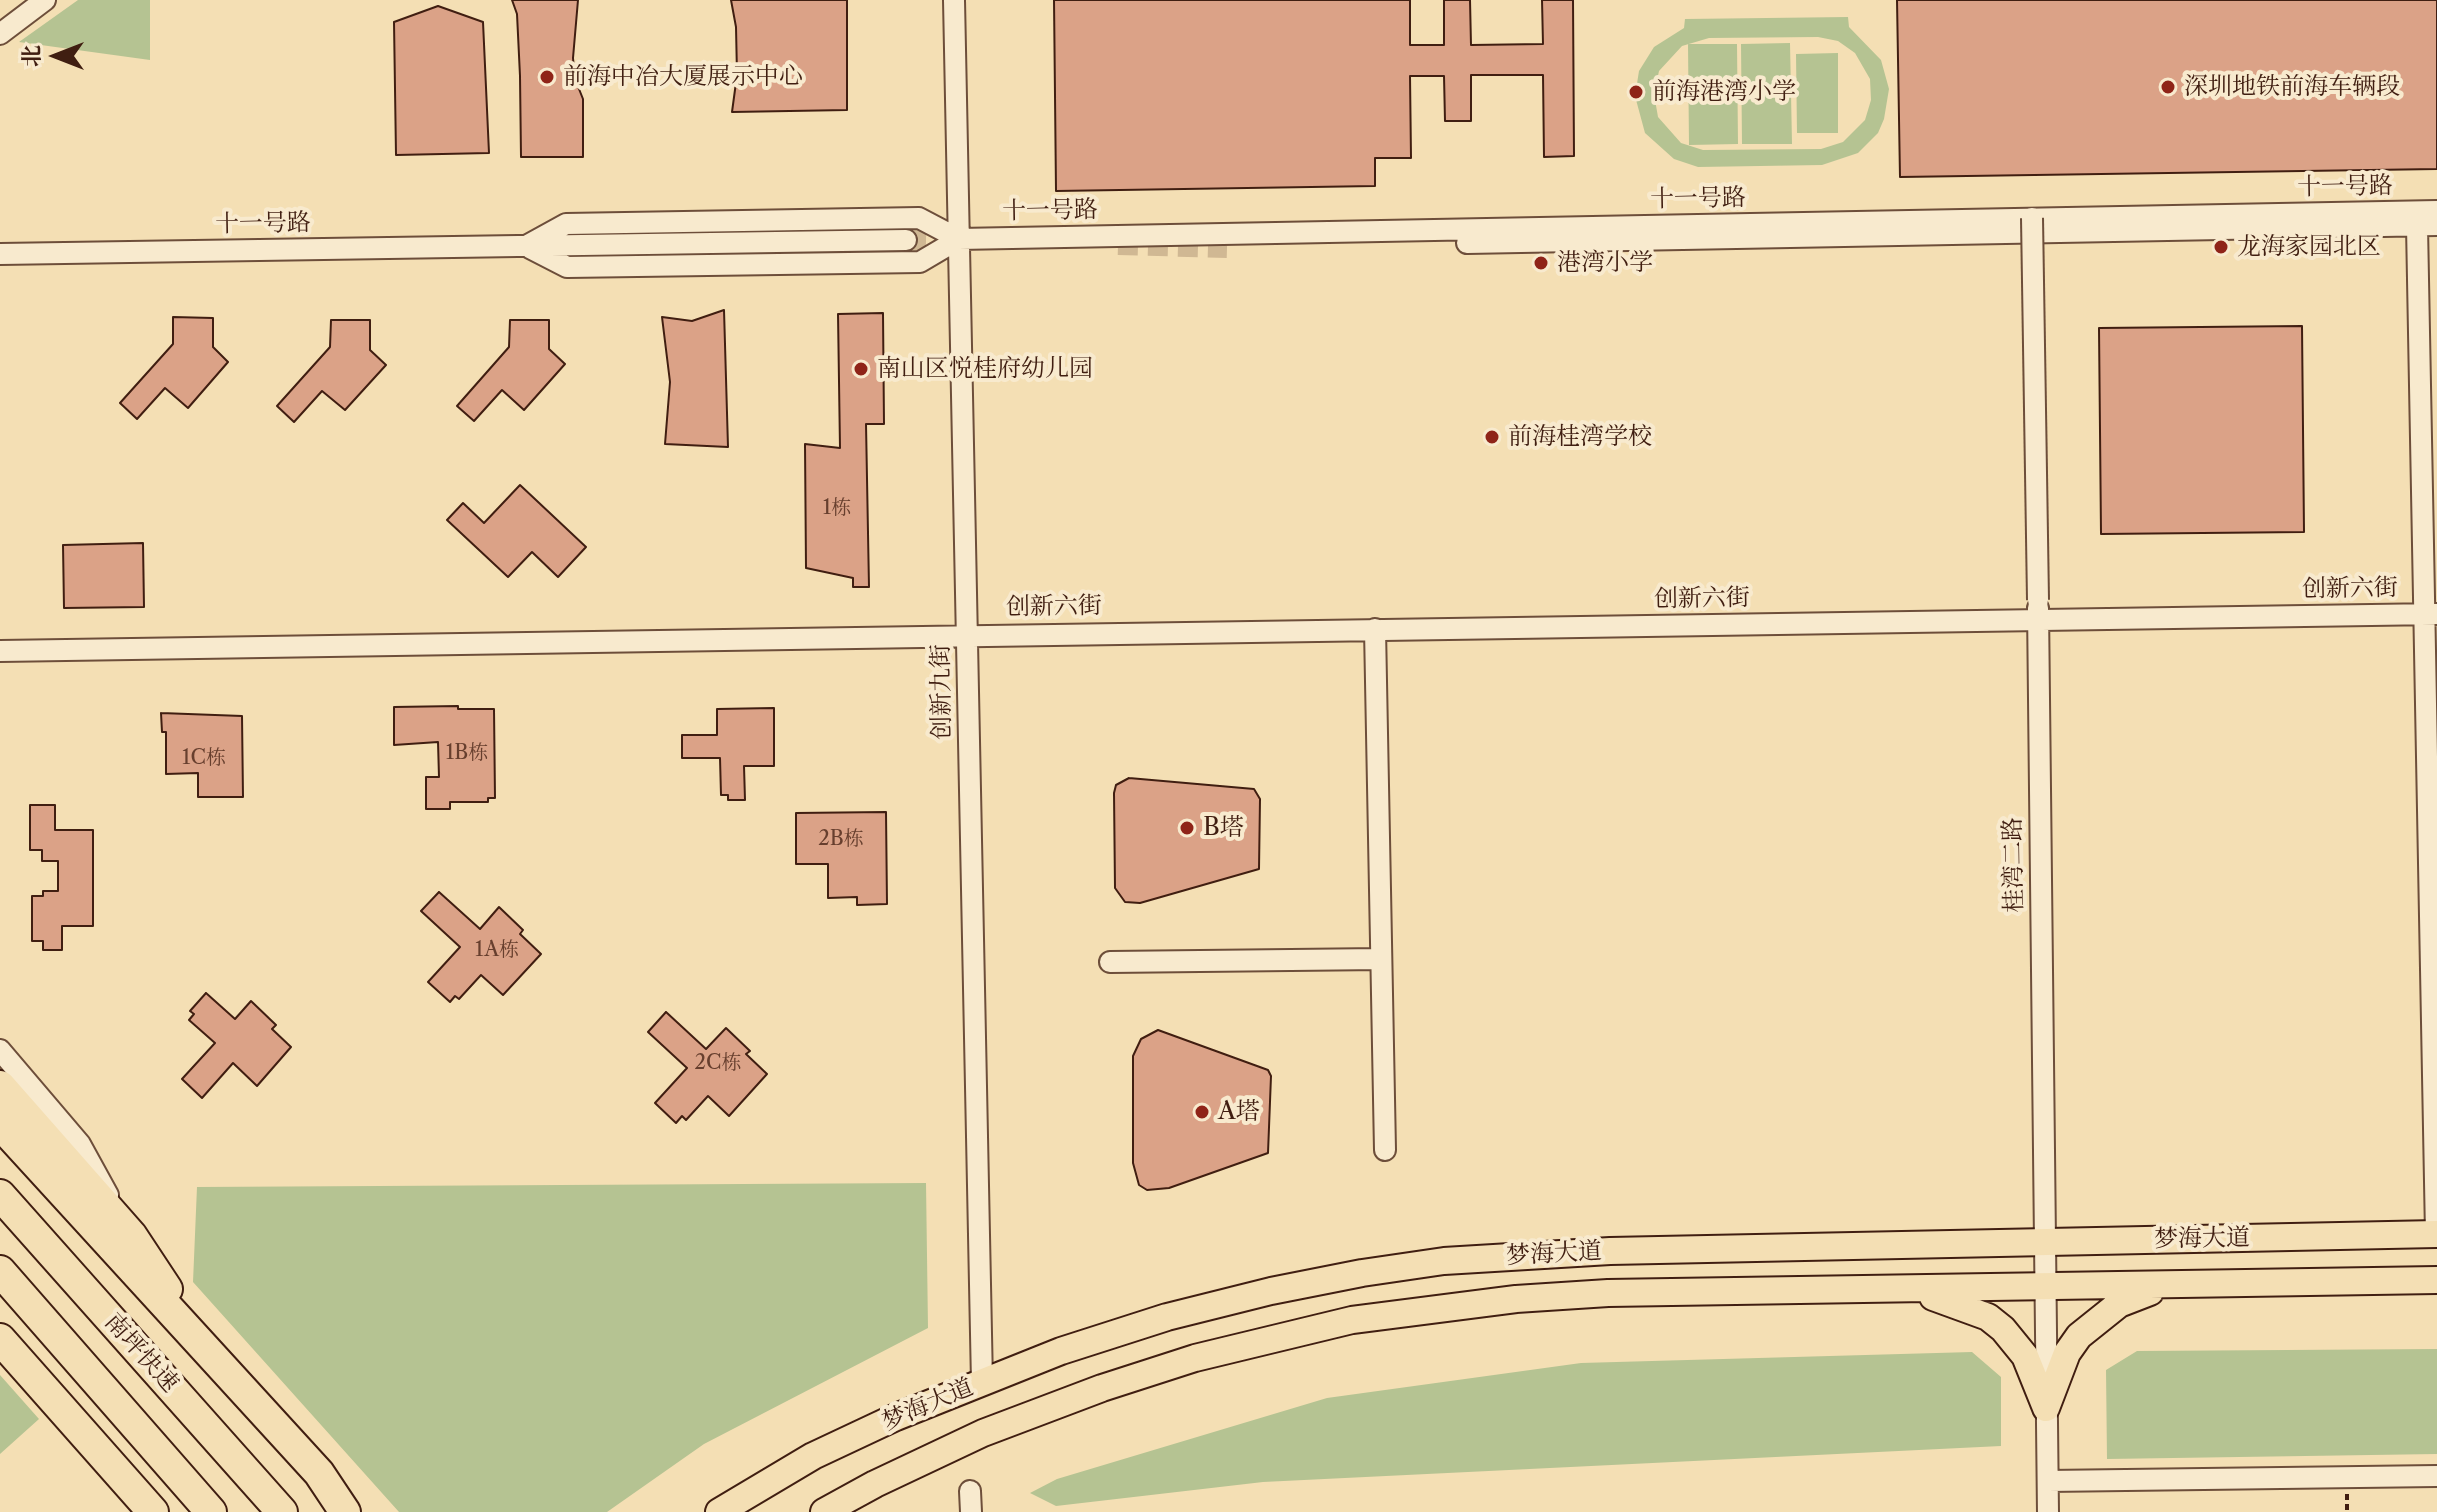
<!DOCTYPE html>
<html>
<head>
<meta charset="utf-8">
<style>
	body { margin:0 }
	#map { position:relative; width:2437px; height:1512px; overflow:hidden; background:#f4dfb4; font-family:"Libre Caslon Text","Noto Serif SC",serif }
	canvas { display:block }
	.north { position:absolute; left:16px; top:16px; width:80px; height:80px; -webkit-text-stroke:6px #f8eace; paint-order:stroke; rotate:270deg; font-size:22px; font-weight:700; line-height:32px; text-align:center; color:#401e11 }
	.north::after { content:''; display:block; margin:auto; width:28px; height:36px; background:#401e11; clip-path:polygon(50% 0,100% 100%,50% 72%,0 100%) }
</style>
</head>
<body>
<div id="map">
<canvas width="2437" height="1512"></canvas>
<div class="north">北</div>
</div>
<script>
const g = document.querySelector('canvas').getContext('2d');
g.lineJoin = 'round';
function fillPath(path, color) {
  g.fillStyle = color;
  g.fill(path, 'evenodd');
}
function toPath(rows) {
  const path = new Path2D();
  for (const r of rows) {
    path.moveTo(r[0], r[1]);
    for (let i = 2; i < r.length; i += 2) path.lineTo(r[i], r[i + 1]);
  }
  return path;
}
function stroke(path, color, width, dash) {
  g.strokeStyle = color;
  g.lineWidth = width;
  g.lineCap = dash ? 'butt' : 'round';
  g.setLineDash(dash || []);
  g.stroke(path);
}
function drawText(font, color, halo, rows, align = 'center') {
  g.font = font + ' "Libre Caslon Text","Noto Serif SC",serif';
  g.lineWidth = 8;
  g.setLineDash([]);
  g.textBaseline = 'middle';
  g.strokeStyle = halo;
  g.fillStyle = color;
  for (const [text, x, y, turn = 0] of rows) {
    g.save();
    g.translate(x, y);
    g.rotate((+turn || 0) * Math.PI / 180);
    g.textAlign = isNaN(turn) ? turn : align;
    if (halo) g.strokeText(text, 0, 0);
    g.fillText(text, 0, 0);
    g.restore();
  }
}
fillPath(toPath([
	[78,0,150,0,150,60,19,42],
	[1848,17,1849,27,1881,60,1889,89,1884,119,1878,133,1858,153,1822,165,1698,167,1674,159,1645,133,1635,96,1639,71,1654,47,1684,28,1685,19],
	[1818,37,1838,41,1855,53,1870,79,1871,100,1865,120,1843,142,1821,149,1703,150,1681,143,1658,117,1654,94,1659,71,1682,46,1709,38],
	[1790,43,1792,144,1742,144,1741,44],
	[1688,44,1737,44,1738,144,1689,145],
	[1838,53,1838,133,1797,133,1796,54],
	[926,1183,928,1328,704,1444,607,1512,399,1512,193,1282,197,1187],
	[2437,1349,2437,1454,2107,1459,2106,1370,2137,1351],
	[1972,1352,2001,1377,2001,1446,1263,1482,1056,1506,1030,1493,1057,1479,1327,1398,1581,1363],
	[0,1375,39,1419,0,1454]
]), '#b5c392');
const building = toPath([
	[512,0,578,0,573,58,575,79,583,99,583,157,521,157,520,76,517,14,512,0],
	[731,0,847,0,847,110,732,112,737,75,736,27,731,0],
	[1054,0,1410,0,1410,45,1444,45,1444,0,1470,0,1471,45,1543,44,1542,0,1573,0,1574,156,1544,157,1543,75,1471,75,1471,121,1445,121,1444,76,1410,76,1411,158,1375,158,1375,186,1056,191,1054,0],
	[1897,0,2437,0,2437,169,1900,177,1897,0],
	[438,6,483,22,489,153,396,155,394,22,438,6],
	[724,310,728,447,665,444,670,382,662,317,692,321,724,310],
	[883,313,884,424,866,424,869,587,853,587,853,578,806,568,805,444,840,448,838,314,883,313],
	[173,317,213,318,213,347,228,362,188,408,165,388,137,419,120,403,173,344,173,317],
	[331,320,370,320,370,350,386,365,345,410,322,391,294,422,277,406,330,347,331,320],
	[510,320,549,320,549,349,565,364,524,410,502,390,474,421,457,406,509,347,510,320],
	[2302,326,2304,532,2101,534,2099,328,2302,326],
	[520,485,586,547,558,577,532,552,508,577,447,520,463,503,484,523,520,485],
	[143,543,144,607,64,608,63,545,143,543],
	[458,706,458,709,494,709,495,798,488,798,488,802,450,802,450,809,426,809,426,777,439,777,438,742,394,745,394,707,458,706],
	[774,708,774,766,744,766,745,800,728,800,728,795,721,795,720,758,682,758,682,735,717,735,717,709,774,708],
	[161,713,242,716,243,797,198,797,198,773,166,774,166,732,162,732,161,713],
	[1129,778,1254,789,1260,799,1259,869,1140,903,1125,902,1115,888,1114,793,1116,785,1129,778],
	[30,805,55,805,55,830,93,830,93,926,62,926,62,950,43,950,43,941,32,941,32,896,43,896,43,891,58,891,58,861,42,861,42,850,30,850,30,805],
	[886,812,887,904,857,905,857,897,828,898,828,864,796,864,796,813,886,812],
	[439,892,480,929,499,907,523,930,520,934,541,954,503,995,481,975,459,999,455,996,450,1002,428,982,460,947,421,911,439,892],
	[206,993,235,1019,251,1001,276,1025,272,1029,291,1047,257,1086,233,1063,202,1098,182,1079,215,1043,189,1020,194,1014,190,1011,206,993],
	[666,1012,706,1049,726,1028,750,1051,746,1054,767,1074,729,1116,708,1096,686,1120,682,1116,676,1123,655,1103,687,1068,648,1032,666,1012],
	[1158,1030,1268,1070,1271,1076,1268,1153,1169,1188,1147,1190,1139,1185,1133,1163,1133,1056,1141,1039,1158,1030]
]);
fillPath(building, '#dba287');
stroke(building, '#401e11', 2);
stroke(toPath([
	[906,240,962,241],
	[1118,245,1227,248]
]), '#d0b893', 20, [20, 10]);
const minor = toPath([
	[954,0,982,1382],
	[0,34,45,0],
	[2417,226,2436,1234],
	[1467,243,2437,225],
	[526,246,566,224,919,218,959,239,2437,211],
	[530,248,567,267,920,262,959,239],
	[0,254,906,240],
	[2038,608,2048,1512],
	[1375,629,1385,1150],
	[0,651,2437,614],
	[1110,962,1381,959],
	[0,1050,80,1144,108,1195],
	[2048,1481,2437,1476],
	[970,1491,971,1512]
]);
const major = toPath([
	[1933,1297,1988,1317,2003,1329,2025,1356,2046,1408],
	[2046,1408,2067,1353,2079,1336,2119,1304,2150,1292],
	[719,1512,813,1456,896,1417,1061,1351,1167,1317,1271,1291,1362,1273,1444,1261,1610,1251,2437,1234],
	[824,1512,875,1484,983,1433,1102,1388,1195,1358,1352,1320,1516,1299,1608,1293,2437,1280]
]);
const highway = toPath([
	[0,1086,132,1236,167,1289],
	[0,1124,319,1473,345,1512],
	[0,1195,282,1512],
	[0,1271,211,1512],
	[0,1339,153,1512]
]);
stroke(minor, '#6d4e3a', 24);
stroke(major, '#401e11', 30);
stroke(highway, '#401e11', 34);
stroke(toPath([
	[2347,1494,2347,1512]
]), '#401e11', 4, [6, 4]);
stroke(minor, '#f8eace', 20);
stroke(major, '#f4dfb4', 26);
stroke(highway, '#f4dfb4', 30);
const minorBridge = toPath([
	[2032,218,2038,600]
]);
stroke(minorBridge, '#6d4e3a', 24, []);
stroke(minorBridge, '#f8eace', 20);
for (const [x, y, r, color] of [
	[547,77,8,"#8f2418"],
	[2168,87,8,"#8f2418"],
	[1636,92,8,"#8f2418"],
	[2221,247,8,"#8f2418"],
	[1541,263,8,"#8f2418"],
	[861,369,8,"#8f2418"],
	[1492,437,8,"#8f2418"],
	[1187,828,8,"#8f2418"],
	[1202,1112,8,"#8f2418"]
]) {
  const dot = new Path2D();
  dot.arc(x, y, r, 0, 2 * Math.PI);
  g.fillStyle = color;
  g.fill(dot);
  stroke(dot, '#f8eace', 3);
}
drawText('20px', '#673f2e', null, [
	["1栋",837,508],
	["1B栋",467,753],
	["1C栋",204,758],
	["2B栋",841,839],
	["1A栋",497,950],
	["2C栋",718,1063]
]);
drawText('24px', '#401e11', '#f8eace', [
	["前海中冶大厦展示中心",563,77],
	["深圳地铁前海车辆段",2184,87],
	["前海港湾小学",1652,92],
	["龙海家园北区",2237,247],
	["港湾小学",1557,263],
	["南山区悦桂府幼儿园",877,369],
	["前海桂湾学校",1508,437],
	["B塔",1203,828],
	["A塔",1218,1112]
], 'left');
drawText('24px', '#401e11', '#f8eace', [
	["十一号路",2345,187,-1],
	["十一号路",1698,199,-1],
	["十一号路",1050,211,-1],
	["十一号路",263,224,-1],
	["创新六街",2350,589,-1],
	["创新六街",1702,599,-1],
	["创新六街",1054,607,-1],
	["创新九街",942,692,-91],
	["桂湾二路",2014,865,-91],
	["梦海大道",2202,1239,-1],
	["梦海大道",1554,1254,-3],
	["南坪快速",141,1353,48],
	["梦海大道",928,1405,-23]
]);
</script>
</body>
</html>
